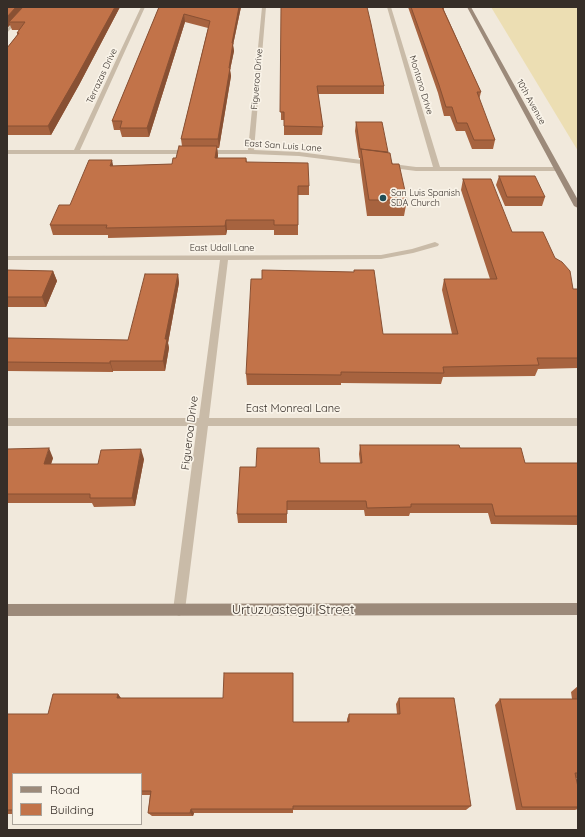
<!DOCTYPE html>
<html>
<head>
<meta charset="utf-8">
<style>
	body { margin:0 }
	#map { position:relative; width:585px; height:837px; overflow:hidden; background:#f1e9dc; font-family:Quicksand,sans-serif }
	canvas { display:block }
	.frame { position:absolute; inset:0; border:8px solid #362e28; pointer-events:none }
	.legend { position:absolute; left:12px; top:773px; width:130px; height:52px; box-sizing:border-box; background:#f9f3e8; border:1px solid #aba49b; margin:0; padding:5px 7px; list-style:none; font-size:12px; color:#362e28 }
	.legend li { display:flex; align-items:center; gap:8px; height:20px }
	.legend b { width:20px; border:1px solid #aba49b }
</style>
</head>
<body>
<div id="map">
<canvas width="585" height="837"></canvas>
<div class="frame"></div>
<ul class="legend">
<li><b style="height:5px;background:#9c8a7a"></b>Road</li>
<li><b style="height:11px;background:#c27349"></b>Building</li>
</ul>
</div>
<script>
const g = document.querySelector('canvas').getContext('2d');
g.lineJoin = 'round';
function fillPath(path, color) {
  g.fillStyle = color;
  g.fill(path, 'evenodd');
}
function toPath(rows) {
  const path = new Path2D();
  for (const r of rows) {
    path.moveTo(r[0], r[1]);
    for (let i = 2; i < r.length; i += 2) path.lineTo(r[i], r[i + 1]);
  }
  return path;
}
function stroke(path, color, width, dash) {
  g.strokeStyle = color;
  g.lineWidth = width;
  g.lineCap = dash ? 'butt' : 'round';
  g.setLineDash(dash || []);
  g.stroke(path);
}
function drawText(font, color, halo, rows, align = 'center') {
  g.font = font + ' Quicksand,sans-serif';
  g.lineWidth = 3.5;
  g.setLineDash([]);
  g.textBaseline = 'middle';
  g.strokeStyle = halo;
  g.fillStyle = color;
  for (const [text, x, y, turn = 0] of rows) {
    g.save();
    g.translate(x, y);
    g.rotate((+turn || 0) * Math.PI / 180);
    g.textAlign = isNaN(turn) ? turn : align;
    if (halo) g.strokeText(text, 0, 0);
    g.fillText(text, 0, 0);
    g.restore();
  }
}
fillPath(toPath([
	[491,7,578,7,578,151]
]), '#ecdeb3');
fillPath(toPath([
	[26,7,30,7,7,33,7,29,26,7],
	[141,7,145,7,80,150,248,150,262,7,266,7,254,150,299,152,416,167,433,167,387,7,391,7,440,167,557,167,560,169,557,171,416,171,299,156,251,154,7,154,7,150,74,150,141,7],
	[435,242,439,244,438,246,413,253,381,259,228,260,209,418,578,418,578,426,208,426,185,610,183,614,179,616,175,614,173,610,197,426,7,426,7,418,199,418,220,260,7,260,7,256,381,255,412,249,435,242]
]), '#c9bba8');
fillPath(toPath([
	[467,7,471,7,578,200,578,208,574,206,467,7],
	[578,603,578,615,7,616,7,604,578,603]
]), '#9c8a7a');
fillPath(toPath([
	[7,7,120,7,79,85,51,135,7,135,7,48,17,35,17,33,19,30,12,30,10,25,7,28],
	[159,7,241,7,233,45,234,51,230,70,231,76,219,148,217,148,218,156,217,158,246,158,247,162,309,186,309,195,298,195,298,235,274,235,274,230,227,230,226,235,108,238,108,235,53,235,50,225,70,205,113,166,172,164,176,158,182,146,181,139,208,28,185,22,149,137,122,137,120,130,114,130,112,121],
	[281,7,384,86,384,94,318,94,323,127,322,135,284,135,284,120,281,120],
	[408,7,444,7,444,10,481,92,479,100,495,140,493,149,472,149,465,131,456,131,450,116,444,116,438,93],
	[356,122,388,152,407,200,404,216,367,216,360,165,360,158,359,158,355,131],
	[499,176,545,197,542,206,505,206,496,185],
	[463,179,512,232,555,258,573,289,578,289,578,368,538,369,535,376,443,377,441,384,341,383,341,385,247,385,246,374,383,334,452,334,442,290,444,279,490,279,461,190],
	[7,270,53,271,57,281,46,307,7,307],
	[178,274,179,283,168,343,169,348,165,371,113,371,113,372,7,371,7,339,128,340],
	[360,445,460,448,525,463,578,463,578,525,491,524,488,513,410,513,409,516,365,516,364,510,287,510,287,523,238,523,237,514,256,467,320,463,360,463,359,454],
	[7,449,53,458,51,464,98,464,144,459,135,506,94,507,92,503,7,503],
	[578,686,578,778,576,778,578,787,578,809,575,810,516,810,495,705,500,699,572,699,571,692],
	[118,694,121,698,293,722,347,722,347,719,349,714,397,714,396,704,399,698,471,806,466,810,293,810,293,813,194,813,193,816,152,816,148,813,150,795,141,795,141,774,13,774,13,814,7,814,7,714,48,714]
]), '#a7633f');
fillPath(toPath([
	[16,7,24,7,9,22,10,25,7,28,7,17],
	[115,7,120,7,79,85,51,135,48,126],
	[239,7,241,7,233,45,234,51,230,70,231,76,219,148,218,139,229,68,232,43],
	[184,14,185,22,149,137,147,128],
	[217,146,218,156,216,168,215,158],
	[112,160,114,170,110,166],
	[226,220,227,230,226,235,225,226],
	[53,271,57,281,46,307,42,297],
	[178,274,179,283,168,343,169,348,165,371,163,361,165,339],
	[110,361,113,371,113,372,110,363],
	[49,448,53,458,48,473,44,464],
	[141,449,144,459,135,506,132,498],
	[118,694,122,700,117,698],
	[191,809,194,813,193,816,190,813]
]), '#885033');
const building = toPath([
	[7,7,16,7,7,17,7,7],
	[23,7,115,7,77,76,48,126,7,126,7,48,19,33,17,33,25,22,9,22,23,7],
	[159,7,239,7,232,43,233,43,229,68,230,68,218,139,181,139,210,21,184,14,147,128,120,128,122,121,112,121,159,7],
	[281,7,367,7,371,24,384,86,317,86,323,127,284,126,284,112,280,112,281,7],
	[411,7,442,7,481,92,477,92,495,140,474,140,467,123,457,123,452,107,446,107,439,85,411,7],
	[356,122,382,122,388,152,360,149,356,122],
	[179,146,217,146,215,158,246,158,246,162,308,163,309,186,298,186,298,225,274,225,274,220,226,220,225,226,106,228,107,225,50,225,59,205,70,205,89,160,112,160,110,166,172,164,173,158,176,158,179,146],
	[361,149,390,153,392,164,399,164,407,200,369,200,361,149],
	[499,176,535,176,545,197,507,197,499,176],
	[463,179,491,179,512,232,543,232,555,258,562,262,570,271,573,289,578,289,578,358,537,358,539,365,443,367,444,373,341,372,341,375,246,374,251,279,262,279,262,270,354,272,354,270,374,270,383,334,458,334,444,279,497,279,463,179],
	[7,270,53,271,42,297,7,297,7,270],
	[145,274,178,274,165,339,167,339,163,361,110,361,110,363,7,362,7,338,128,340,145,274],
	[360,445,459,445,460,448,521,448,525,463,578,463,578,516,495,516,492,504,411,504,411,507,367,508,366,501,287,501,287,514,237,514,240,467,256,467,257,448,319,448,320,463,362,463,360,445],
	[49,448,44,464,98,464,101,450,141,449,132,498,90,498,90,494,7,494,7,449,49,448],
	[224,673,293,673,293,722,349,722,349,714,400,714,399,698,454,698,471,806,293,806,293,809,191,809,190,813,148,813,151,791,141,791,141,774,13,774,13,810,7,810,7,714,48,714,53,694,118,694,117,698,223,698,224,673],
	[500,699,578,699,578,773,575,773,578,787,578,807,522,807,500,699]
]);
fillPath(building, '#c27349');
stroke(building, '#885033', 1);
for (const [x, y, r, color] of [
	[383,198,4,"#1f4d56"]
]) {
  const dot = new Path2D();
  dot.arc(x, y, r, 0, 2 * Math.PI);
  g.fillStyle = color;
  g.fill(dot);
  stroke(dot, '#f9f3e8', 1.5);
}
drawText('9px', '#362e28', '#f9f3e8', [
	["Terrazas Drive",102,76,-65],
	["Figueroa Drive",257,79,-85],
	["Montano Drive",421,85,73],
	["10th Avenue",531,102,61],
	["East San Luis Lane",283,146,4],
	["East Udall Lane",222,248]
]);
drawText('9px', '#362e28', '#f9f3e8', [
	["San Luis Spanish",391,193],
	["SDA Church",391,203]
], 'left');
drawText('11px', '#362e28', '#f9f3e8', [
	["East Monreal Lane",293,409],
	["Figueroa Drive",190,433,-83]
]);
drawText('13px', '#362e28', '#f9f3e8', [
	["Urtuzuastegui Street",293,610]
]);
</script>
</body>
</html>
